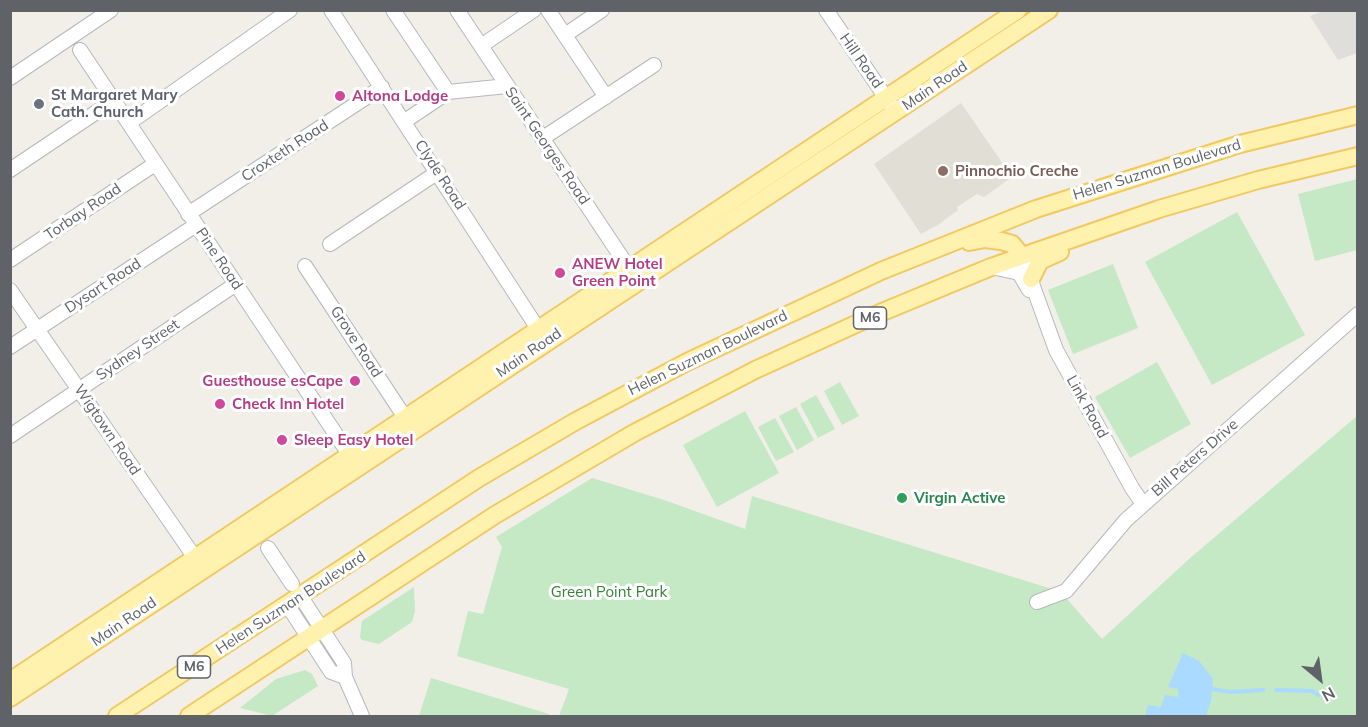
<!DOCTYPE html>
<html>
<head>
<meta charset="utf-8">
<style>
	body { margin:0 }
	#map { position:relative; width:1368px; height:727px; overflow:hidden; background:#f1efe8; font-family:Mulish,sans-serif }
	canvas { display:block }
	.frame { position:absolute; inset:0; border:12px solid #5f6368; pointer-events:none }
	.north { position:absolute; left:1290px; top:649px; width:60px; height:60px; -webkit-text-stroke:4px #fff; paint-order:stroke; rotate:151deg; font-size:16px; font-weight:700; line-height:24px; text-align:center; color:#5f6368 }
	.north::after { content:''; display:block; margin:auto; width:21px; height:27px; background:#5f6368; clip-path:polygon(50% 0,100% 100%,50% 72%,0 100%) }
</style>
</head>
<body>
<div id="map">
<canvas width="1368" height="727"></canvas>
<div class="frame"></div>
<div class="north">N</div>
</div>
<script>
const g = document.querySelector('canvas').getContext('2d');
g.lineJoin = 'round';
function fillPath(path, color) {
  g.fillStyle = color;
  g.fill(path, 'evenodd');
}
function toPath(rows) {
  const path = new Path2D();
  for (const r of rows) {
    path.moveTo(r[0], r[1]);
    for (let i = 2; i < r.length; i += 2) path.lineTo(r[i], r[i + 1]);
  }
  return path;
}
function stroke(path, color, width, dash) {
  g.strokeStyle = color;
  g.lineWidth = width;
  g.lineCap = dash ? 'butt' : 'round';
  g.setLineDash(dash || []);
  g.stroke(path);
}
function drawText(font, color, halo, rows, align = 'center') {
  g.font = font + ' Mulish,sans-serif';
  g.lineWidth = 6;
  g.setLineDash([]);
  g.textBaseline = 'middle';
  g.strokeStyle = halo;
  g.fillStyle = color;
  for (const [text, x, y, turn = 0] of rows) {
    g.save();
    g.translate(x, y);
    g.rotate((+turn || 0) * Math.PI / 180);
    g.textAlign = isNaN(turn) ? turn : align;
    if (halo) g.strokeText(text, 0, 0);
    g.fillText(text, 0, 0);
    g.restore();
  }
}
fillPath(toPath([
	[1323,11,1357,11,1357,53,1338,60,1310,16]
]), '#e0deda');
fillPath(toPath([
	[961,103,1012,177,984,197,977,194,957,207,958,210,938,225,921,234,874,164]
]), '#e1ded6');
fillPath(toPath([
	[1357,179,1357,250,1315,261,1298,194],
	[1237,212,1305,335,1212,385,1145,262],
	[1113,264,1138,328,1073,354,1048,290],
	[1157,362,1191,424,1130,458,1095,397],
	[840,382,859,416,842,425,824,391],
	[816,395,835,429,818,438,800,404],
	[796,407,814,440,797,450,779,416],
	[745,411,779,473,717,507,683,445],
	[1357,416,1357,716,559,716,569,689,457,656,468,611,483,614,502,547,496,537,592,478,664,500,745,529,752,496,1052,589,1054,602,1067,599,1102,639,1189,559],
	[775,418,794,452,776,461,758,427],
	[414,587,415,611,412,622,379,644,362,640,360,637,362,621],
	[305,670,312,674,318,686,272,716,240,708,276,679],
	[431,678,549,714,548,716,419,716]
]), '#c5e8c5');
fillPath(toPath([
	[1183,653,1199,661,1213,679,1211,701,1206,716,1145,716,1148,705,1161,707,1165,695,1178,697,1178,689,1168,687]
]), '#aadaff');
stroke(toPath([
	[1212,689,1230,692,1263,690],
	[1276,690,1313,691,1318,695]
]), '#aadaff', 4);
const minor = toPath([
	[331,10,544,338],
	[393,10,448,92],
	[457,10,634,276],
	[548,10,606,97],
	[826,10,891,105],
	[565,35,602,10],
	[481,46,534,10],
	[80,50,355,463],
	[10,78,111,10],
	[405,121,448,92,507,86],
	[129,123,290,10],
	[543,138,654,65],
	[10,170,113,101],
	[188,214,382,87],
	[330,244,438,172],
	[1022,256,1056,350,1132,488,1143,504],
	[10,260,155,164],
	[305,266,406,419],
	[992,267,1019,273,1029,290],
	[10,290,200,565],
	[10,347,196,225],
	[10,436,236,284],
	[268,548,292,584],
	[301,597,344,663,345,677,362,716],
	[1037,602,1066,591,1126,520,1358,314],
	[288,606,331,672,345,677]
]);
const major = toPath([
	[969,242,985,239,1001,241,1012,244,1022,256],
	[1031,279,1040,261,1060,252],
	[10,681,1018,10],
	[10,698,1049,10],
	[117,716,479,478,576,421,687,362,881,271,1036,209,1240,144,1358,115],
	[189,716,495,515,634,433,755,370,880,313,991,267,1159,209,1258,180,1358,156]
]);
stroke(minor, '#b5b8bc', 16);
stroke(major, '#f2c960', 20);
stroke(minor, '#fff', 14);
stroke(major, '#fff2af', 16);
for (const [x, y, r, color] of [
	[340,96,6,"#d1479c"],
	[39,104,6,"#6b7280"],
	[943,171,6,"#8d6e63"],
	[560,273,6,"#d1479c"],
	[355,381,6,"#d1479c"],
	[220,404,6,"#d1479c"],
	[282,440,6,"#d1479c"],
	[902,498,6,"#2e9e5b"]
]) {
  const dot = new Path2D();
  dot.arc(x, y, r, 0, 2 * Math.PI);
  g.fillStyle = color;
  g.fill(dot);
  stroke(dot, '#fff', 2);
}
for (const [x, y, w] of [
	[870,318,33],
	[194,667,33]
]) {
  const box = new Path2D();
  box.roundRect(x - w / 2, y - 11, w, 22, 4.5);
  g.fillStyle = '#fff';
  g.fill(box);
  stroke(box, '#5f6368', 1.5);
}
drawText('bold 14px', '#5f6368', null, [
	["M6",870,318],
	["M6",194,667]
]);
drawText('15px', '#5f6368', '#fff', [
	["Hill Road",861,61,55],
	["Main Road",935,86,-34],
	["Saint Georges Road",547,146,56],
	["Croxteth Road",285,151,-33],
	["Helen Suzman Boulevard",1157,170,-17],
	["Clyde Road",440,175,57],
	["Torbay Road",83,212,-34],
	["Pine Road",219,259,56],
	["Dysart Road",103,286,-33],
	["Grove Road",356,342,57],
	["Sydney Street",138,350,-34],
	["Main Road",529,353,-34],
	["Helen Suzman Boulevard",708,353,-26],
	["Link Road",1087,407,61],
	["Wigtown Road",107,430,56],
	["Bill Peters Drive",1195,458,-41],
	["Helen Suzman Boulevard",291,603,-33],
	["Main Road",124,622,-34]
]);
drawText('bold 15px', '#5b616d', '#fff', [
	["St Margaret Mary",51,95],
	["Cath. Church",51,112]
], 'left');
drawText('bold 15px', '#b23c85', '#fff', [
	["Altona Lodge",352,96],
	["ANEW Hotel",572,264],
	["Green Point",572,281],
	["Guesthouse esCape",343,381,"right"],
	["Check Inn Hotel",232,404],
	["Sleep Easy Hotel",294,440]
], 'left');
drawText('bold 15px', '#785e54', '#fff', [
	["Pinnochio Creche",955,171]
], 'left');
drawText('bold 15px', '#27864d', '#fff', [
	["Virgin Active",914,498]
], 'left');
drawText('15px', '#348238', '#fff', [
	["Green Point Park",609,592]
]);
</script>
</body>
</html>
